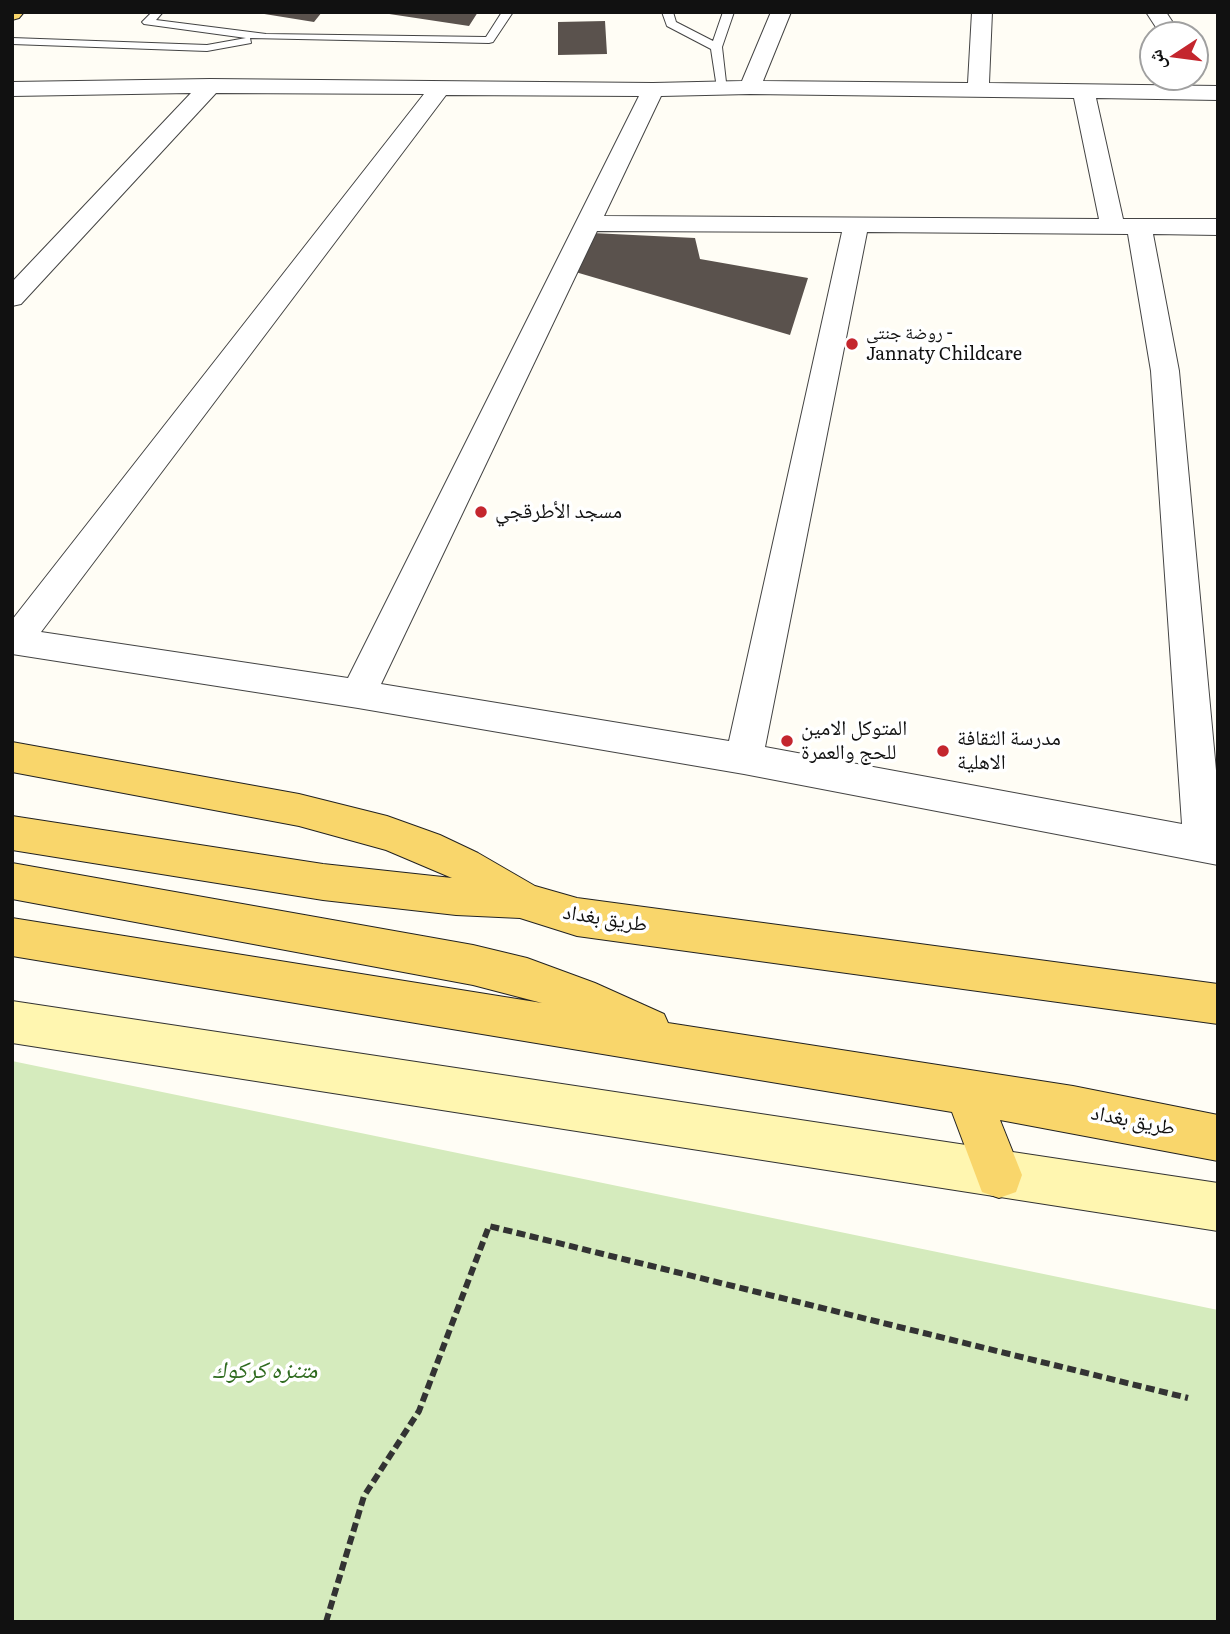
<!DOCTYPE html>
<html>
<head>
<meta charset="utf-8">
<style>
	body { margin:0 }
	#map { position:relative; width:1230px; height:1634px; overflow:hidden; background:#fffdf5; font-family:Literata,"Noto Naskh Arabic",serif }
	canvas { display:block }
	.frame { position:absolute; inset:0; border:14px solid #111; pointer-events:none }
	.north { position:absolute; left:1139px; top:21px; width:70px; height:70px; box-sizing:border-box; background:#fff; border:2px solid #a0a0a0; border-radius:50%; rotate:257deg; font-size:19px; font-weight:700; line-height:28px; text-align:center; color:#111 }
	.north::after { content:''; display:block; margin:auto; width:24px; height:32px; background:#c4262e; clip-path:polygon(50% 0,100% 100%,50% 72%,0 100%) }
</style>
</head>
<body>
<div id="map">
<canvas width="1230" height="1634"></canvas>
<div class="frame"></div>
<div class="north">ش</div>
</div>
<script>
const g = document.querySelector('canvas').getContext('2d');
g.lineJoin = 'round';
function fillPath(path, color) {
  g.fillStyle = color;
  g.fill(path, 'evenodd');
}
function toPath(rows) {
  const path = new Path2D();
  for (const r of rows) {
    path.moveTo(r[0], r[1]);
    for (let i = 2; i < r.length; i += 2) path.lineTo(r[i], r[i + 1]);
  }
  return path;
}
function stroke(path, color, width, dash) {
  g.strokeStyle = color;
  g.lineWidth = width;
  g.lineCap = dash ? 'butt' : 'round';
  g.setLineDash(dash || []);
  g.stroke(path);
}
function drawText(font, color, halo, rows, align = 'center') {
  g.font = font + ' Literata,"Noto Naskh Arabic",serif';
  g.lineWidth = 7;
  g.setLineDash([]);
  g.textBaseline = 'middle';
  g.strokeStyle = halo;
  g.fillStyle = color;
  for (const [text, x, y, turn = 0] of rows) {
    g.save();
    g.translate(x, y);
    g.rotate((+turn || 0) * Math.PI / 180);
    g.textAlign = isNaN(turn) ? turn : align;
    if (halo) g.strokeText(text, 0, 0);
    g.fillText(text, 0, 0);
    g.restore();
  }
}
fillPath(toPath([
	[12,1061,1218,1310,1218,1622,12,1622]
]), '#d5ebbd');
fillPath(toPath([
	[252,12,322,12,314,22],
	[376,12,478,12,469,26],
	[605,21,607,54,558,55,558,22],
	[592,233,695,238,700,259,808,278,790,335,572,271]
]), '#5a524d');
const lane = toPath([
	[152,12,163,12,156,20,266,34,486,37,502,12,513,12,493,42,489,43,250,38,251,43,207,51,12,44,12,38,207,45,246,38,144,24,142,22,152,12],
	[662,12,673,12,676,22,713,41,723,12,734,12,722,47,727,91,717,88,711,49,667,26,662,12]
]);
const street = toPath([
	[771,12,791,12,763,81,968,83,972,12,992,12,989,83,1218,86,1218,100,1096,98,1123,219,1218,219,1218,235,1153,234,1179,371,1218,792,1218,865,744,774,358,708,12,654,12,620,424,94,216,93,21,304,12,306,12,282,191,93,12,96,12,82,210,79,653,83,742,81,771,12],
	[750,94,1074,98,1099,219,604,216,661,96,750,94],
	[446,95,639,96,348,678,41,632,446,95],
	[597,231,842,232,729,741,381,684,597,231],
	[867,232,1128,234,1151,371,1182,824,765,747,867,232],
	[1146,12,1166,12,1181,35,1161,35,1146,12]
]);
const secondary = toPath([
	[12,1001,1218,1183,1218,1231,12,1043,12,1001]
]);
const primary = toPath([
	[12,12,24,12,19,18,12,20,12,12],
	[12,742,299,794,387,816,440,835,478,853,535,886,577,898,1218,984,1218,1024,577,936,520,918,456,915,323,900,12,850,12,816,323,864,452,878,386,850,299,826,12,772,12,742],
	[12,863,473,945,527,958,595,983,664,1014,668,1023,1073,1086,1218,1115,1218,1161,1000,1120,1022,1175,1016,1192,999,1198,982,1192,952,1112,12,956,12,918,542,1003,473,985,12,899,12,863]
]);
stroke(lane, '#444', 2);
stroke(street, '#444', 2);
stroke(secondary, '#333', 2);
stroke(primary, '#222', 2);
stroke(toPath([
	[326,1622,364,1496,419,1411,489,1226,1188,1398]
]), '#333', 6, [9, 4.5]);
fillPath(lane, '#fff');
fillPath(street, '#fff');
fillPath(secondary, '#fff6b0');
fillPath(primary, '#f9d66b');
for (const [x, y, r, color] of [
	[852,344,7,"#c4262e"],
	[481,512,7,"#c4262e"],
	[787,741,7,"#c4262e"],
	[943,751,7,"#c4262e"]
]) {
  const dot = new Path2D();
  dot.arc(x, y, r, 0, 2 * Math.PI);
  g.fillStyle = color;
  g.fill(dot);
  stroke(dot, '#fff', 2.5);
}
drawText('18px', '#111', '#fff', [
	["روضة جنتي -",866,334],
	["Jannaty Childcare",866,355]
], 'left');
drawText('21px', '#111', '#fff', [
	["مسجد الأطرقجي",495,512],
	["المتوكل الامين",801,729],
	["للحج والعمرة",801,753],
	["مدرسة الثقافة",957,739],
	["الاهلية",957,763]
], 'left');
drawText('21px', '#111', '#fff', [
	["طريق بغداد",605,919,9],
	["طريق بغداد",1133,1121,11]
]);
drawText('italic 24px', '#2f6b1f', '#fff', [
	["متنزه كركوك",265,1371]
]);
</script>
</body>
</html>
